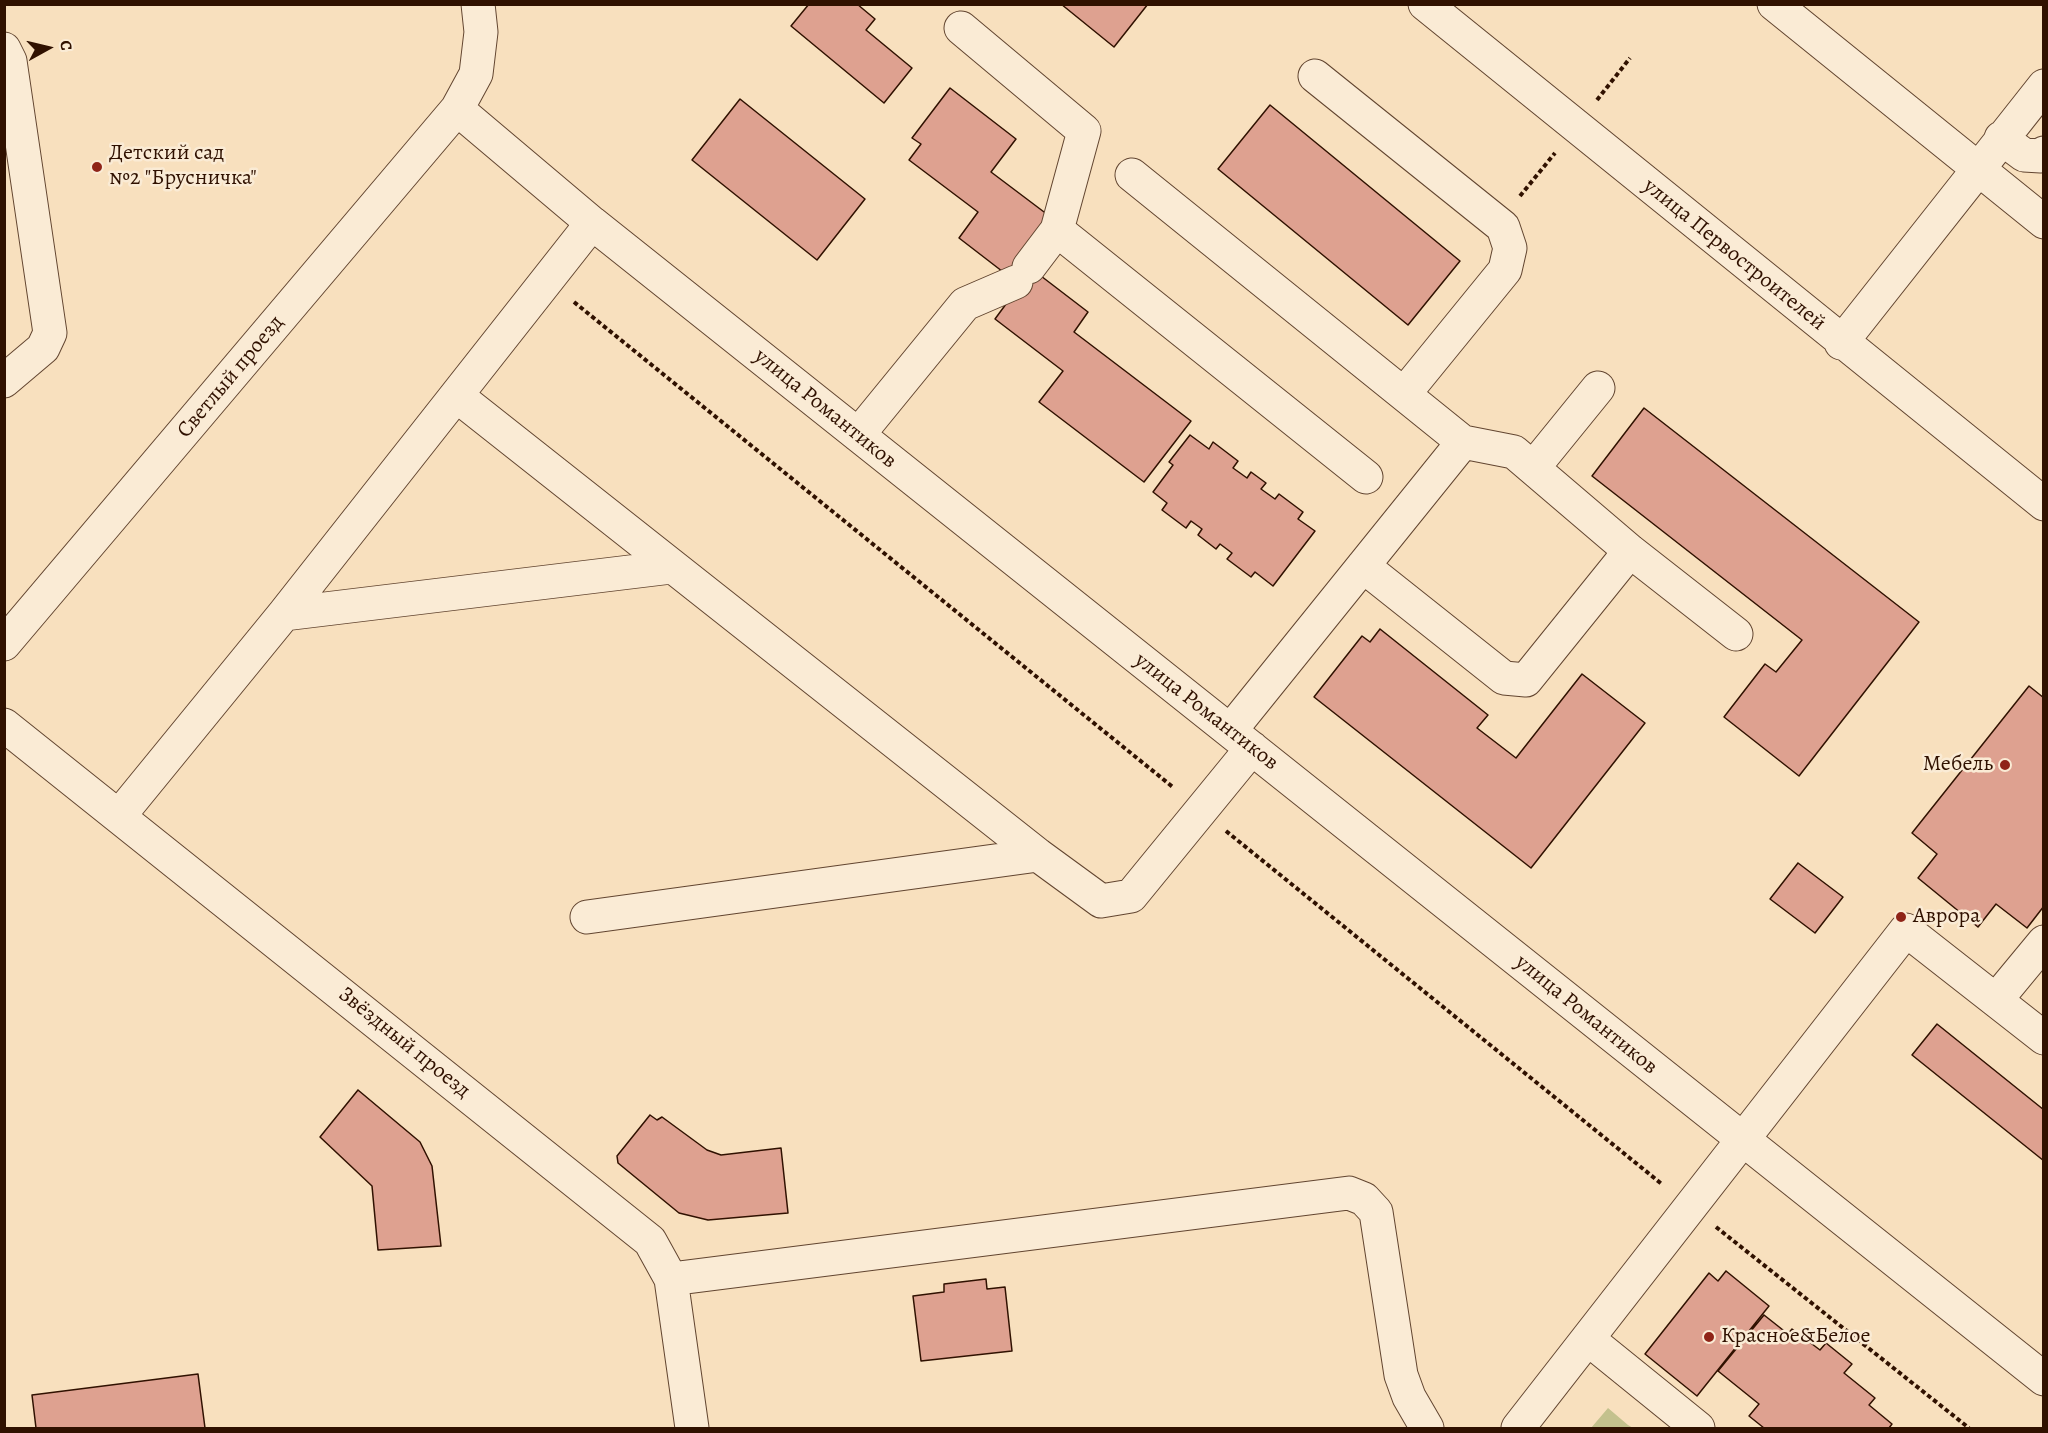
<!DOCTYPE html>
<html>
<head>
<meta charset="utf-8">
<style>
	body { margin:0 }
	#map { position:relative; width:2048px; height:1433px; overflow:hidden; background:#f8e0be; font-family:Alegreya,serif }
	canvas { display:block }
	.frame { position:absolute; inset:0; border:6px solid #301100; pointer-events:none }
	.north { position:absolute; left:18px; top:18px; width:60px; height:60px; -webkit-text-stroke:4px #faebd5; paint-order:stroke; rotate:82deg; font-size:16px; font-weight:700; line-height:24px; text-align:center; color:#301100 }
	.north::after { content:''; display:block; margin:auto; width:21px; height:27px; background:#301100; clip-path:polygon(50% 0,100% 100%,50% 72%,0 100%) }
</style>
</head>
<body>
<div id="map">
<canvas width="2048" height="1433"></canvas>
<div class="frame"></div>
<div class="north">С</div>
</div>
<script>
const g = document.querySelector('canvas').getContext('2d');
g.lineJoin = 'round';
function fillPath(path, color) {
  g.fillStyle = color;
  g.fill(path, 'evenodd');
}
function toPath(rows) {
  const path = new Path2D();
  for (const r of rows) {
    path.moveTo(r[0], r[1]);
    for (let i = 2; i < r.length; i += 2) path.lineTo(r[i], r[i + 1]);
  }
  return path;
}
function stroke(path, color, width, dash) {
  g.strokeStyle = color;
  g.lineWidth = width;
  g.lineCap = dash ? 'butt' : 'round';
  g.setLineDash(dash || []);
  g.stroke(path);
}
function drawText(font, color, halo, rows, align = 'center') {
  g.font = font + ' Alegreya,serif';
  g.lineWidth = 5;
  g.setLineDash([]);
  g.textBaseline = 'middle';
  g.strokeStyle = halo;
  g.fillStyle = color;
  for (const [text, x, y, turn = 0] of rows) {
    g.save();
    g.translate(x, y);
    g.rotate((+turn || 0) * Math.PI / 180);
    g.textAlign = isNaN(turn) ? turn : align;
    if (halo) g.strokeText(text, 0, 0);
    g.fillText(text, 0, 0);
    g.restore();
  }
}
fillPath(toPath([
	[1608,1408,1628,1425,1633,1428,1591,1428]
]), '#c3c18d');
const building = toPath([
	[809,4,857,4,875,19,866,30,912,68,884,103,791,26,809,4],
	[1061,4,1148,4,1114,47,1061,4],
	[950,88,1016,139,991,172,1056,221,1024,263,1088,312,1074,332,1191,421,1144,482,1039,402,1063,371,995,319,1020,285,959,238,978,212,909,160,921,144,912,138,950,88],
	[740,99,865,199,817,260,692,160,740,99],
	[1270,105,1460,261,1408,325,1218,169,1270,105],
	[1644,408,1919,622,1799,776,1724,717,1765,664,1776,672,1802,640,1592,476,1644,408],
	[1190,435,1209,449,1213,442,1238,461,1233,468,1247,478,1251,472,1266,483,1261,489,1275,499,1279,494,1303,512,1298,519,1315,531,1273,586,1255,572,1251,577,1227,559,1232,553,1220,544,1216,549,1198,535,1202,529,1191,521,1186,528,1162,510,1167,503,1153,492,1173,465,1169,462,1190,435],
	[1380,629,1488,715,1477,728,1516,758,1582,674,1645,723,1531,868,1314,697,1362,636,1370,642,1380,629],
	[2029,686,2044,698,2044,906,2027,928,1996,904,1978,927,1918,878,1937,854,1912,833,2029,686],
	[1798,863,1843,897,1815,933,1770,899,1798,863],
	[1937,1024,2044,1110,2044,1161,1912,1055,1937,1024],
	[358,1090,420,1142,432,1166,441,1246,378,1250,372,1186,320,1137,358,1090],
	[650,1115,657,1120,662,1117,707,1150,721,1155,781,1148,788,1213,708,1220,679,1213,618,1163,617,1156,650,1115],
	[1726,1271,1769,1306,1697,1396,1645,1354,1709,1273,1718,1281,1726,1271],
	[986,1279,987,1289,1005,1287,1012,1351,921,1361,913,1296,944,1292,944,1284,986,1279],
	[1764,1315,1788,1334,1792,1329,1820,1350,1826,1343,1852,1364,1844,1373,1875,1398,1869,1405,1892,1424,1889,1428,1764,1428,1749,1416,1759,1404,1718,1371,1764,1315],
	[198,1374,205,1428,36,1428,32,1395,198,1374]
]);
fillPath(building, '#dea190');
stroke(building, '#301100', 1.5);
const minor = toPath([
	[478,4,481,32,476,74,457,109,592,223,2044,1379],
	[1425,4,2044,504],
	[1774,4,2044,222],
	[961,28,1084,131,1057,230,1029,267],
	[4,49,10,61,50,333,43,348,4,381],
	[1315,76,1503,227,1510,248,1505,270,1404,394],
	[2001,138,2024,155,2041,156,2044,153],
	[1132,175,1463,442],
	[1057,230,1366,477],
	[1841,343,2044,86],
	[457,396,1038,855,1101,901,1131,896,1252,748],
	[858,435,965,304,1016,282],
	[1533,468,1598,388],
	[1363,566,1504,678,1526,680,1630,551],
	[284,614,671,567],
	[4,644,457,109],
	[4,725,650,1241,671,1279,692,1428],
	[1230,731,1463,442,1514,452,1630,551,1736,634],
	[119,816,284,614,592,223],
	[587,917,1038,855],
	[1996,1000,2044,942],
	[671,1279,1349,1193,1364,1199,1376,1212,1401,1375,1409,1397,1427,1428],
	[1588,1339,1698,1428],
	[1518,1428,1906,930,2044,1038]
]);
stroke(minor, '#624530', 35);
stroke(toPath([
	[1597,100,1630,58],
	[1520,196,1555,153],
	[574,302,1174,788],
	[1226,831,1663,1185],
	[1716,1227,1969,1428]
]), '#301100', 4, [4.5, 3]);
stroke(minor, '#faebd5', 33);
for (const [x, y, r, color] of [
	[97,167,6,"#8f2418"],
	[2005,765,6,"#8f2418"],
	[1901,917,6,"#8f2418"],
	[1709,1337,6,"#8f2418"]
]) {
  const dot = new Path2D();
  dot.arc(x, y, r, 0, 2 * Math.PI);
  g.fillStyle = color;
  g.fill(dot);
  stroke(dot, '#faebd5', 2);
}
drawText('22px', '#301100', '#faebd5', [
	["Детский сад",109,154],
	["№2 \"Брусничка\"",109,179],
	["Мебель",1993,765,"right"],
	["Аврора",1913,917],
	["Красное&Белое",1721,1337]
], 'left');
drawText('22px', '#301100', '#faebd5', [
	["улица Первостроителей",1734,255,39],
	["Светлый проезд",231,377,-50],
	["улица Романтиков",825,409,39],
	["улица Романтиков",1206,712,38],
	["улица Романтиков",1586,1015,39],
	["Звёздный проезд",404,1043,39]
]);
</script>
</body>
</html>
